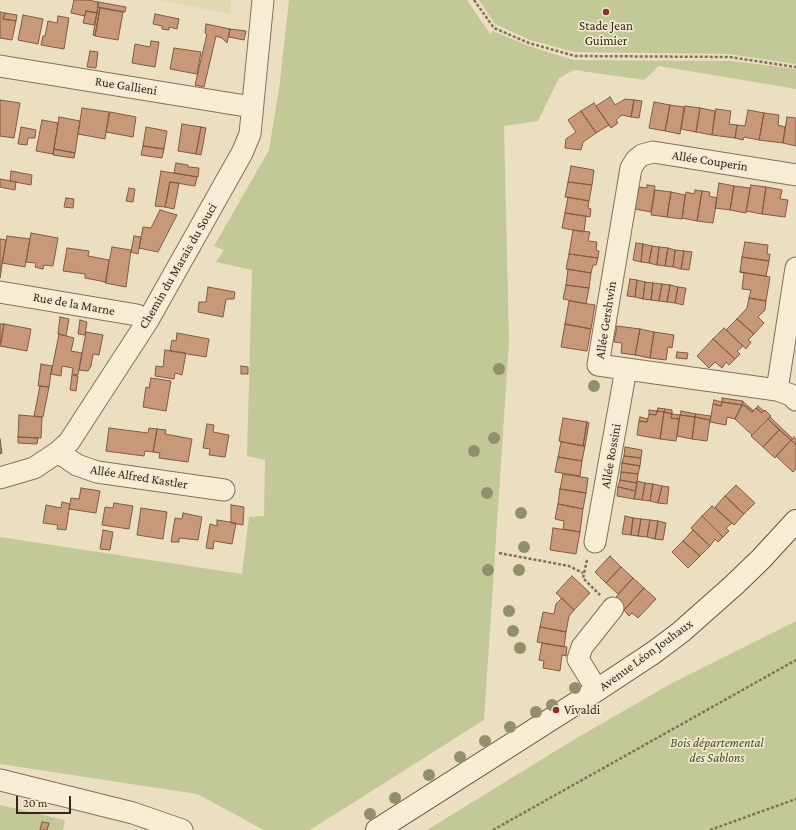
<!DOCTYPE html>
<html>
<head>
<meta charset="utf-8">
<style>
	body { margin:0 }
	#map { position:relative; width:796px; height:830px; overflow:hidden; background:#ebdec1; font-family:"Crimson Pro",serif }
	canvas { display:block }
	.scale { position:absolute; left:16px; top:796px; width:55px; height:18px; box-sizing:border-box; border:2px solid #34281d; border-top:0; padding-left:5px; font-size:12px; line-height:14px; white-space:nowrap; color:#34281d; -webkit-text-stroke:3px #f3e9d0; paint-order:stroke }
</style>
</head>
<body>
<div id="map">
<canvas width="796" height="830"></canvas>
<div class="scale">20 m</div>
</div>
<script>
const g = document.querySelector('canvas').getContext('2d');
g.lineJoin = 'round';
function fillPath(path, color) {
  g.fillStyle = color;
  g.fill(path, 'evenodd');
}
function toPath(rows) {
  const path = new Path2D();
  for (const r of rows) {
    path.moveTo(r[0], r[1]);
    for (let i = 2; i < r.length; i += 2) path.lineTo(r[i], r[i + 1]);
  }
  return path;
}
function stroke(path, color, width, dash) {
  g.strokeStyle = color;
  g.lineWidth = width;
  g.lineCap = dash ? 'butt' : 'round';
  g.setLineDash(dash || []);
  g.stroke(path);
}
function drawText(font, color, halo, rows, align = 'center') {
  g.font = font + ' "Crimson Pro",serif';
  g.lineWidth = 3.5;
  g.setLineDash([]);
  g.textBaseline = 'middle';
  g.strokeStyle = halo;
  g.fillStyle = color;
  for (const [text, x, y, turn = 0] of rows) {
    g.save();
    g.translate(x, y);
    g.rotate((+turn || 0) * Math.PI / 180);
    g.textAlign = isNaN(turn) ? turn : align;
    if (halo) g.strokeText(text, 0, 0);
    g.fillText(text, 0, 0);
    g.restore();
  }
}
fillPath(toPath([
	[160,0,231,0,230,14]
]), '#e1d8af');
fillPath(toPath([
	[289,0,467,0,490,34,493,31,526,45,573,60,732,61,796,69,796,89,659,66,644,80,574,70,559,78,538,121,504,126,509,341,484,720,310,830,264,830,197,794,0,764,0,537,242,574,249,517,264,516,265,460,247,456,252,270,216,262,224,250,214,246,269,150,280,82],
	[479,0,796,0,796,64,728,54,574,52,530,40,495,24],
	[796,621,796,830,427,830,575,739,672,683],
	[0,805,65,820,63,830,0,830]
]), '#c3c996');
const building = toPath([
	[74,0,88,0,98,2,97,13,86,11,85,16,71,13,74,0],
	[98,2,126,7,125,12,98,7,98,2],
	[98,7,100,8,95,36,93,35,98,7],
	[100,8,123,12,118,40,95,36,100,8],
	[86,11,97,13,94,25,83,23,86,11],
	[0,12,5,13,3,19,16,21,12,40,0,38,0,12],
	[5,13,17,15,16,21,3,19,5,13],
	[155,14,179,19,177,29,169,27,169,30,162,29,162,26,153,24,155,14],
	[23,15,43,19,38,44,18,40,23,15],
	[58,16,69,18,64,49,41,45,43,36,45,36,48,21,57,23,58,16],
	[206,24,230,29,227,43,222,38,216,36,204,87,195,85,207,34,205,33,206,24],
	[230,29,246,31,244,40,229,37,230,29],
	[151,41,159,42,155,67,132,63,135,44,150,47,151,41],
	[174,48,201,52,197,74,170,69,174,48],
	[90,51,98,52,96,68,87,67,90,51],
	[610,97,615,105,625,99,634,100,631,117,622,115,616,120,618,123,611,128,596,106,610,97],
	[0,100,20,103,14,138,0,136,0,100],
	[634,100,642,101,639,118,631,117,634,100],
	[654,102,670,105,665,131,649,128,654,102],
	[594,103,609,125,596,133,581,111,594,103],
	[670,105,684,107,680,134,665,131,670,105],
	[685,106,700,108,696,132,681,129,685,106],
	[82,108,109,112,105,139,78,134,82,108],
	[700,108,715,111,712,135,696,132,700,108],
	[716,109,731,111,729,124,737,125,735,138,712,135,716,109],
	[748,110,764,113,759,140,744,137,743,140,735,138,737,125,745,126,748,110],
	[581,111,596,133,583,142,581,150,565,148,566,139,576,132,568,120,581,111],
	[110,112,136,117,133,137,106,132,110,112],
	[764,113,779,115,778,125,785,127,783,143,759,140,764,113],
	[59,117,80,121,75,153,54,149,59,117],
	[787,117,796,118,796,146,783,143,787,117],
	[42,120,58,123,53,154,36,151,42,120],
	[182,124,201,127,196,154,178,151,182,124],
	[21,127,36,130,35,138,28,138,27,145,18,144,21,127],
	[146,127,167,131,164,149,143,146,146,127],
	[201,127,206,128,201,155,196,154,201,127],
	[143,146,164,149,162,158,141,155,143,146],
	[54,149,75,153,74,158,53,155,54,149],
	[176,163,188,165,188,167,199,168,198,177,174,173,176,163],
	[571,166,594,170,592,185,568,182,571,166],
	[11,171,32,175,31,185,10,181,11,171],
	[161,171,197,177,195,186,170,182,165,207,155,206,161,171],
	[0,179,16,182,15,190,0,187,0,179],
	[170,182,179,183,174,209,165,207,170,182],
	[568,182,592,185,589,201,565,197,568,182],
	[719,183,734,186,730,210,715,208,719,183],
	[647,185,655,186,651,212,635,209,639,187,647,188,647,185],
	[751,185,766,187,762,214,746,211,751,185],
	[734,186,750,188,746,213,730,210,734,186],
	[766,187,782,190,780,199,788,200,785,217,762,214,766,187],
	[129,188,135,189,133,202,126,201,129,188],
	[655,190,671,192,667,217,651,215,655,190],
	[695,190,702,191,697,221,682,218,686,192,694,194,695,190],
	[702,191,710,192,709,196,717,198,713,223,697,221,702,191],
	[671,192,685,195,682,219,667,217,671,192],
	[568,197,589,201,588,208,591,209,590,217,565,213,568,197],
	[66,198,74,199,73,208,64,207,66,198],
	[160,210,177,215,158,252,139,248,143,227,151,228,160,210],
	[565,213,586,216,584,232,562,228,565,213],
	[573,230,590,232,588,241,597,242,596,250,599,251,598,258,569,254,573,230],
	[31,233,58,238,53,266,44,265,43,269,35,267,36,263,26,262,31,233],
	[7,236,30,239,25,267,2,263,7,236],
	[134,236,141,237,138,254,131,252,134,236],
	[0,239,6,240,0,278,0,239],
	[745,242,768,245,767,254,770,254,769,261,742,257,745,242],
	[636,243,643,244,641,262,633,260,636,243],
	[643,244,652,246,649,263,641,262,643,244],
	[652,246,659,247,657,265,649,263,652,246],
	[112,247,131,250,126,287,105,283,112,247],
	[659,247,668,248,665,266,657,265,659,247],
	[67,248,89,251,88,256,109,260,106,282,85,278,85,274,63,271,67,248],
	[668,248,675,250,673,267,665,266,668,248],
	[675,250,684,251,681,269,673,267,675,250],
	[684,251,692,252,689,270,681,269,684,251],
	[569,254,598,258,596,265,593,265,591,273,566,269,569,254],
	[742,257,769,261,766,276,740,272,742,257],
	[568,269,591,273,589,288,566,285,568,269],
	[740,272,770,277,766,301,749,298,751,290,742,289,744,273,740,272],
	[630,279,637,280,635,297,627,296,630,279],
	[637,280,645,282,643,299,635,297,637,280],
	[645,282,653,283,651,300,643,299,645,282],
	[653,283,662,284,659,301,651,300,653,283],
	[662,284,670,285,667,302,659,301,662,284],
	[566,285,589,288,586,304,563,299,566,285],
	[670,285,678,287,675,303,667,302,670,285],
	[208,287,235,292,234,299,226,299,223,317,198,312,199,302,206,302,208,287],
	[678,287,686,288,683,305,675,303,678,287],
	[749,298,766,301,765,310,758,317,764,323,754,334,737,319,747,308,749,298],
	[569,301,595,305,591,329,565,324,569,301],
	[60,317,69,319,66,336,58,334,60,317],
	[737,319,754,334,748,340,751,342,746,349,726,330,737,319],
	[80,320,87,322,85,335,78,334,80,320],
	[0,324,4,324,1,343,0,343,0,324],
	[4,324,31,329,27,351,0,346,4,324],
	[565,324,591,329,587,351,561,347,565,324],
	[617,326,640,329,635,355,621,353,622,343,614,342,617,326],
	[724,328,743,346,737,351,740,354,735,359,713,339,724,328],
	[640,329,654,332,650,358,635,355,640,329],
	[86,332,103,335,99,355,93,354,91,366,88,371,79,370,86,332],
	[654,332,674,335,672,348,668,347,666,360,650,358,654,332],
	[177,333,209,339,206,357,170,351,172,340,176,341,177,333],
	[59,334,74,338,71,351,82,353,78,375,72,374,73,368,62,366,61,376,51,374,59,334],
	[713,339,735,359,729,365,726,362,722,368,715,362,709,368,697,356,713,339],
	[165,350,186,353,182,375,175,373,174,379,155,376,156,366,163,367,165,350],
	[677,352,688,353,687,359,676,358,677,352],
	[41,364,52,366,49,387,38,386,41,364],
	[241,366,248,367,248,374,241,374,241,366],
	[72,375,78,376,76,391,70,390,72,375],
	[151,378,171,381,166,411,143,407,146,387,149,388,151,378],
	[40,386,49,387,43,417,34,416,40,386],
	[722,398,743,401,743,402,742,405,722,402,722,398],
	[714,400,722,402,721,406,713,404,714,400],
	[722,402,742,405,735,419,727,417,726,425,710,422,713,404,721,406,722,402],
	[743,402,754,411,752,412,745,406,742,405,743,402],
	[742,405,745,406,752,412,756,408,762,413,765,410,771,416,752,435,735,419,742,405],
	[758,406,764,411,762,413,756,408,758,406],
	[658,408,665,409,664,412,657,411,658,408],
	[665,409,672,410,672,414,664,412,665,409],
	[649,410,657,411,656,415,649,414,649,410],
	[657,411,664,412,660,439,637,435,639,421,647,422,649,414,656,415,657,411],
	[681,411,696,414,695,417,680,415,681,411],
	[664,412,672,414,671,418,679,419,676,441,660,439,664,412],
	[672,414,680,415,679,419,671,418,672,414],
	[696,414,711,416,710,420,695,417,696,414],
	[19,415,42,417,41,438,18,437,19,415],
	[680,415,695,417,692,439,677,436,680,415],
	[640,417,648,419,647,422,639,421,640,417],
	[695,417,710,420,707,441,692,439,695,417],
	[770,417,793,439,791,440,768,419,770,417],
	[563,418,587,422,583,446,559,441,563,418],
	[768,419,779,430,763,447,751,436,768,419],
	[587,422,589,423,585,446,583,446,587,422],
	[207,424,214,425,213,432,229,435,225,457,209,455,210,449,203,448,207,424],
	[109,428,148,433,149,428,157,429,153,452,145,451,144,456,106,451,109,428],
	[157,429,166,430,165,434,192,439,188,462,159,458,160,453,153,452,157,429],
	[779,430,791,440,775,458,763,447,779,430],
	[18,437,38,438,37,444,18,443,18,437],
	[794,437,796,440,796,445,791,440,794,437],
	[0,439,2,453,0,454,0,439],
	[791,440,796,445,796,469,793,472,776,456,791,440],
	[561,442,585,446,582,461,558,457,561,442],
	[625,447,642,450,641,458,624,456,625,447],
	[624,456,641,458,640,466,622,463,624,456],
	[558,457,582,461,580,476,555,472,558,457],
	[622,463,640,466,638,474,621,472,622,463],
	[621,472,638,474,637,483,620,480,621,472],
	[563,474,588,478,586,493,560,489,563,474],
	[620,480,637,483,636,491,618,487,620,480],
	[637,481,645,483,642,500,634,499,637,481],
	[645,483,653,484,650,501,642,500,645,483],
	[653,484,662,486,658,503,650,501,653,484],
	[736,485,755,503,744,514,725,496,736,485],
	[662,486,669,487,667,504,658,503,662,486],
	[618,487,636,491,634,499,617,496,618,487],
	[81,488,100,491,96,513,69,509,71,498,79,499,81,488],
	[560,489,586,493,583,509,558,504,560,489],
	[725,496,744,514,734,525,715,507,725,496],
	[62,502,70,504,66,530,57,529,58,525,43,523,46,505,61,508,62,502],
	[114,503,133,506,129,529,102,525,105,507,113,508,114,503],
	[558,504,583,509,580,532,563,529,564,521,555,519,558,504],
	[231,505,244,507,243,525,231,523,231,505],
	[712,506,732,523,726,528,729,531,723,537,702,516,712,506],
	[141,508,167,512,163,539,137,535,141,508],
	[183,513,202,517,198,540,179,538,179,542,171,542,175,518,182,519,183,513],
	[625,516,633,518,631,535,622,534,625,516],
	[702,516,723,537,718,542,715,539,710,546,691,528,702,516],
	[633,518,641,519,638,536,631,535,633,518],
	[641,519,650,520,647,537,638,536,641,519],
	[217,520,236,523,232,544,214,541,213,549,206,548,210,524,217,526,217,520],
	[650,520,658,521,655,539,647,537,650,520],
	[658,521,666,523,663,540,655,539,658,521],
	[553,528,580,532,576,554,550,550,553,528],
	[103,530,113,532,110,550,100,549,103,530],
	[693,530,710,546,700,556,683,541,693,530],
	[683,541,700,556,688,568,672,552,683,541],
	[610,556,621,567,606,583,595,572,610,556],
	[621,567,633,578,618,594,606,583,621,567],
	[572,576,590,593,574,610,556,593,572,576],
	[633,578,644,588,624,610,618,605,621,602,616,597,633,578],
	[644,588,656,599,638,618,632,613,629,616,624,610,644,588],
	[562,598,574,610,569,616,566,632,540,627,543,612,554,614,556,604,562,598],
	[540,627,566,632,564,647,537,642,540,627],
	[542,643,567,647,566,656,562,655,560,671,543,668,544,661,539,660,542,643],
	[42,822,49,823,47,830,40,830,42,822]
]);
fillPath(building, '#c89979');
stroke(building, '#825a41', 1);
const street = toPath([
	[0,66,252,107],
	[796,268,777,390,791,395,796,400],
	[0,292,137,315,147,322],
	[777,390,598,365,631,168,636,160,642,155,653,152,796,175],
	[58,452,77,465,97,472,224,490],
	[0,478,34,468,58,452,69,442,147,322,242,153,250,134,263,0],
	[595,542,626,369],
	[597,690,578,659,582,647,613,608],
	[0,780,133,813,182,830]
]);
const secondary = toPath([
	[377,830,597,690,653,653,681,632,734,585,761,559,796,521]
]);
stroke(street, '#84705a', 23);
stroke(secondary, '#66513d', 24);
stroke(toPath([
	[474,0,494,28,529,43,575,56,730,57,796,67],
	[499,553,569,566,583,573],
	[587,560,583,578,600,595],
	[493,830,796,660],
	[710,830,796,799]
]), '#84705a', 2.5, [3, 2]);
stroke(street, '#f7ecd4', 21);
stroke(secondary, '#f7ecd4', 22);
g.fillStyle = '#90906b';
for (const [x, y] of [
	[499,369],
	[594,386],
	[494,438],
	[474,451],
	[487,493],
	[521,513],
	[524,547],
	[488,570],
	[519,570],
	[509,611],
	[513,631],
	[520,648],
	[575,688],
	[552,705],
	[536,712],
	[510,727],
	[485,741],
	[460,757],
	[429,775],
	[395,798],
	[370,814]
]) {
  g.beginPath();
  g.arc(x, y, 6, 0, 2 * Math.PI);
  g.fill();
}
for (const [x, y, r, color] of [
	[606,12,4,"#902d2f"],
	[556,710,4,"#902d2f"]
]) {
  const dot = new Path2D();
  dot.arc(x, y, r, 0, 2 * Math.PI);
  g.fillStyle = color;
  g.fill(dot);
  stroke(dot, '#f3e9d0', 1.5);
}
drawText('13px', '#34281d', '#f3e9d0', [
	["Stade Jean",606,26],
	["Guimier",606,41],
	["Vivaldi",564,710,"left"]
]);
drawText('13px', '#34281d', '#f3e9d0', [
	["Rue Gallieni",126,86,9],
	["Allée Couperin",710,161,9],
	["Chemin du Marais du Souci",178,266,-60],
	["Rue de la Marne",74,304,10],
	["Allée Gershwin",606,320,-81],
	["Allée Rossini",611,456,-80],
	["Allée Alfred Kastler",139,477,9],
	["Avenue Léon Jouhaux",646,655,-36]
]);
drawText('italic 13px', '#455025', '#f3e9d0', [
	["Bois départemental",717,743],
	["des Sablons",717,758]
]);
</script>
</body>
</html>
